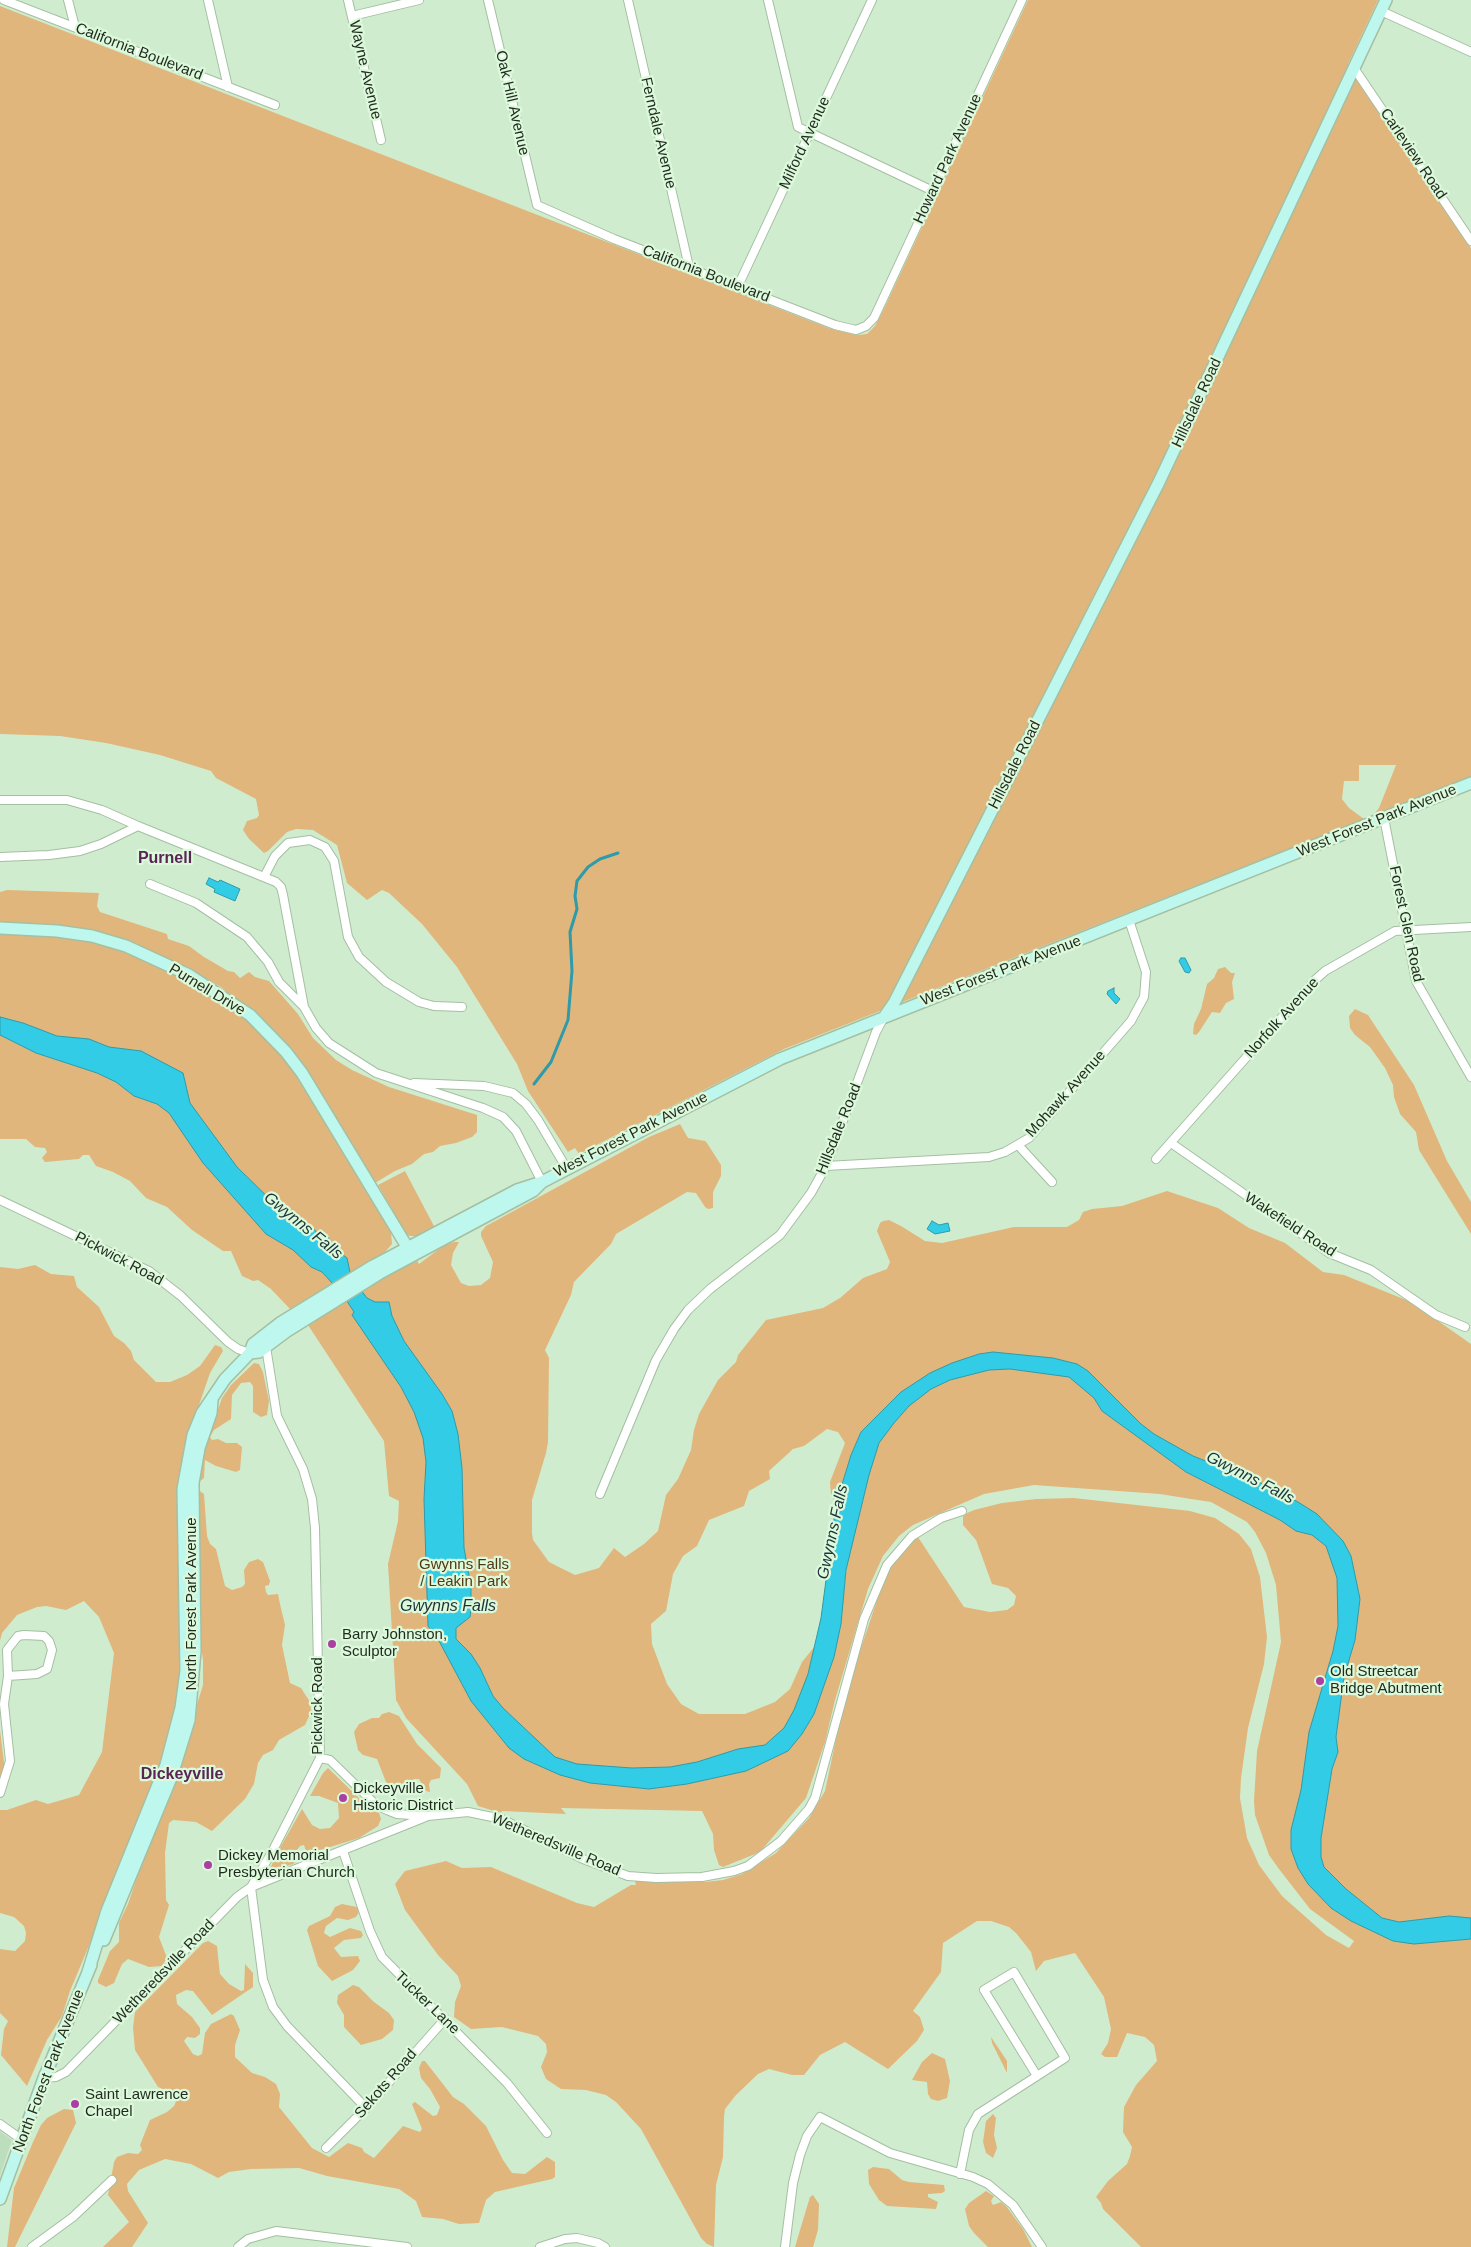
<!DOCTYPE html>
<html>
<head>
<meta charset="utf-8">
<style>
	body { margin:0 }
	canvas { display:block; background:#d0ecce }
</style>
</head>
<body>
<canvas width="1471" height="2247"></canvas>
<script>
const g = document.querySelector('canvas').getContext('2d');
g.lineJoin = 'round';
function fillPath(path, color) {
  g.fillStyle = color;
  g.fill(path, 'evenodd');
}
function toPath(rows) {
  const path = new Path2D();
  for (const r of rows) {
    path.moveTo(r[0], r[1]);
    for (let i = 2; i < r.length; i += 2) path.lineTo(r[i], r[i + 1]);
  }
  return path;
}
function stroke(path, color, width, dash) {
  g.strokeStyle = color;
  g.lineWidth = width;
  g.lineCap = dash ? 'butt' : 'round';
  g.setLineDash(dash || []);
  g.stroke(path);
}
function drawText(font, color, halo, rows, align = 'center') {
  g.font = font + ' Helvetica,sans-serif';
  g.lineWidth = 4.5;
  g.setLineDash([]);
  g.textBaseline = 'middle';
  g.strokeStyle = halo;
  g.fillStyle = color;
  for (const [text, x, y, turn = 0] of rows) {
    g.save();
    g.translate(x, y);
    g.rotate((+turn || 0) * Math.PI / 180);
    g.textAlign = isNaN(turn) ? turn : align;
    if (halo) g.strokeText(text, 0, 0);
    g.fillText(text, 0, 0);
    g.restore();
  }
}
fillPath(toPath([
	[0,2131,12,2140,0,2176]
]), '#bddebc');
fillPath(toPath([
	[1028,0,1378,0,1348,64,1471,248,1471,777,1373,815,1379,808,1396,765,1359,765,1359,781,1344,781,1342,799,1349,808,1364,819,784,1049,579,1154,575,1148,568,1152,528,1091,517,1064,457,967,422,924,389,893,382,890,367,900,347,883,337,845,313,830,296,829,287,832,268,851,264,853,249,839,243,830,247,821,257,818,259,815,256,799,216,778,211,771,160,755,106,743,60,736,0,734,0,6,831,329,857,335,867,334,875,326,882,313],
	[7,890,99,893,97,906,100,912,167,934,168,939,189,946,204,957,228,971,234,972,240,978,249,972,255,977,269,981,298,1014,313,1038,336,1060,352,1070,389,1087,477,1115,477,1132,472,1137,456,1143,440,1146,433,1152,424,1154,412,1164,395,1171,375,1183,307,1071,249,1009,221,987,187,969,53,925,0,924,0,892],
	[0,932,71,936,116,946,167,968,214,993,261,1030,292,1065,391,1231,392,1244,385,1252,290,1309,271,1289,258,1280,253,1281,242,1276,231,1251,223,1251,192,1230,167,1207,146,1198,130,1181,113,1172,96,1166,89,1155,83,1155,79,1159,45,1162,42,1158,47,1152,45,1148,35,1147,26,1139,0,1139],
	[1225,967,1231,973,1235,973,1232,982,1234,999,1226,1003,1220,1013,1212,1012,1199,1032,1196,1035,1193,1034,1194,1024,1201,1009,1207,984,1214,978,1218,969],
	[1355,1009,1368,1015,1414,1085,1447,1161,1471,1202,1471,1234,1419,1150,1416,1132,1400,1114,1394,1097,1393,1085,1385,1068,1370,1047,1355,1035,1350,1028,1349,1016],
	[680,1124,688,1138,705,1141,707,1143,721,1165,721,1176,713,1192,713,1208,708,1209,705,1207,696,1193,687,1192,616,1234,611,1244,574,1282,571,1295,545,1350,549,1358,548,1442,546,1453,532,1500,532,1533,533,1540,549,1562,575,1575,599,1568,614,1548,625,1557,644,1544,658,1531,666,1495,678,1479,691,1450,694,1430,699,1414,718,1380,736,1362,738,1355,766,1320,823,1308,840,1298,863,1278,887,1269,890,1262,877,1231,880,1223,883,1221,889,1220,901,1226,925,1241,942,1243,1014,1227,1067,1227,1079,1220,1083,1212,1092,1209,1122,1206,1167,1191,1218,1208,1249,1228,1285,1243,1323,1272,1344,1275,1411,1302,1471,1344,1471,2247,1141,2247,1103,2209,1101,2203,1096,2197,1108,2181,1127,2164,1130,2156,1132,2147,1123,2132,1124,2107,1136,2085,1157,2061,1154,2045,1145,2037,1127,2033,1117,2057,1105,2057,1101,2054,1108,2043,1111,2029,1104,1997,1075,1953,1044,1961,1036,1971,1031,1952,1016,1933,1009,1927,991,1921,977,1921,943,1943,941,1972,913,2011,920,2017,924,2030,917,2041,888,2069,845,2042,820,2055,804,2075,792,2075,769,2069,758,2074,736,2095,725,2109,724,2117,723,2157,716,2185,714,2247,707,2244,701,2238,641,2129,616,2102,606,2095,586,2090,561,2089,546,2079,541,2067,547,2052,546,2044,538,2036,502,2027,471,2029,454,2017,455,2002,461,1986,458,1976,438,1955,405,1910,395,1884,405,1871,446,1861,462,1868,491,1867,577,1903,594,1907,631,1885,636,1885,635,1881,705,1882,723,1880,742,1874,776,1853,809,1818,825,1791,846,1692,889,1565,916,1534,964,1607,990,1612,1007,1610,1014,1605,1016,1596,1008,1588,992,1584,976,1540,963,1525,963,1517,965,1514,974,1510,1002,1503,1036,1499,1074,1498,1190,1511,1215,1518,1239,1534,1251,1549,1260,1577,1267,1637,1264,1664,1248,1728,1241,1778,1240,1798,1247,1838,1259,1865,1282,1896,1326,1935,1349,1948,1354,1941,1310,1909,1279,1869,1269,1855,1255,1815,1254,1801,1257,1751,1281,1642,1276,1585,1266,1553,1255,1532,1247,1522,1211,1502,1191,1499,1160,1494,1034,1485,984,1494,913,1525,899,1536,883,1556,868,1589,835,1700,825,1742,806,1798,760,1852,723,1867,719,1865,714,1850,713,1834,702,1811,561,1808,566,1814,502,1811,501,1813,478,1806,467,1784,406,1718,396,1700,388,1564,398,1521,399,1501,389,1496,384,1441,306,1322,415,1257,419,1264,443,1246,454,1242,459,1242,453,1253,451,1265,461,1283,469,1286,481,1285,490,1278,493,1262,481,1236,481,1232,486,1226,649,1137],
	[827,1429,838,1432,845,1443,830,1482,831,1495,836,1504,851,1455,861,1432,844,1592,808,1674,815,1646,802,1662,790,1689,775,1702,745,1714,699,1714,681,1704,667,1684,652,1644,651,1624,666,1611,673,1574,683,1556,697,1546,709,1520,744,1506,749,1491,770,1479,769,1471,793,1449,804,1446],
	[405,1171,435,1228,417,1236,409,1236,405,1232,378,1185],
	[35,1265,51,1274,74,1276,77,1287,99,1307,114,1336,124,1343,131,1351,134,1360,156,1382,170,1382,187,1375,200,1366,215,1345,221,1347,223,1351,210,1373,187,1440,182,1670,174,1728,123,1864,70,1991,62,2016,47,2040,27,2086,1,2055,4,2029,8,2021,0,2013,0,1949,15,1951,25,1941,26,1933,24,1926,14,1917,0,1913,0,1810,7,1810,36,1800,48,1804,79,1795,102,1752,114,1653,99,1617,84,1601,66,1610,46,1606,37,1607,17,1615,2,1633,0,1641,0,1267,18,1269],
	[254,1363,259,1364,263,1372,269,1401,267,1415,261,1417,253,1412,253,1386,250,1382,241,1383,232,1395,231,1419,214,1430,210,1437,212,1440,218,1439,226,1443,237,1443,242,1447,240,1470,236,1472,216,1466,205,1460,204,1478,199,1482,202,1454,222,1398,231,1385],
	[198,1490,204,1494,207,1536,210,1544,216,1549,225,1586,232,1590,242,1587,245,1584,244,1570,249,1562,258,1559,263,1562,270,1581,269,1585,265,1586,266,1592,268,1595,278,1594,280,1604,285,1625,282,1645,290,1683,301,1688,310,1702,311,1712,305,1725,279,1740,273,1750,263,1755,258,1763,254,1784,245,1799,212,1831,196,1822,173,1820,169,1823,165,1853,166,1900,169,1905,159,1937,167,1958,162,1966,149,1967,128,1959,122,1964,114,1983,106,1987,98,1983,98,1980,110,1951,119,1942,119,1923,128,1904,147,1848,165,1808,203,1685,203,1660,200,1639],
	[389,1712,399,1716,417,1744,441,1768,440,1778,431,1780,429,1784,430,1792,426,1791,419,1779,415,1779,402,1786,390,1787,386,1782,377,1759,363,1755,358,1750,354,1732,359,1724,372,1718,379,1718,382,1714],
	[0,1730,5,1771,0,1785],
	[328,1768,363,1802,379,1813,381,1819,378,1826,359,1838,311,1853,307,1854,304,1845,300,1846,297,1850,297,1861,293,1864,272,1870,270,1869,277,1853,302,1809,312,1825,320,1829,330,1828,339,1818,338,1803,319,1796,310,1796,323,1773],
	[342,1904,357,1907,359,1912,356,1917,348,1920,337,1918,326,1926,324,1933,330,1937,350,1928,361,1931,363,1935,361,1938,344,1940,334,1948,341,1957,358,1956,360,1961,353,1970,332,1981,318,1966,307,1930,309,1926,330,1916,335,1907],
	[208,1941,217,1946,220,1974,229,1984,241,1991,244,1990,245,1964,253,1973,253,1987,212,2015,193,1991,186,1990,176,1995,177,2004,192,2017,200,2028,200,2034,195,2038,187,2037,184,2041,193,2054,198,2056,202,2054,205,2033,211,2024,231,2014,234,2016,240,2030,235,2045,235,2057,252,2073,265,2077,276,2084,280,2094,279,2107,312,2148,329,2157,348,2143,362,2148,364,2152,374,2158,403,2126,420,2132,422,2129,412,2104,415,2102,433,2116,437,2115,440,2107,430,2089,421,2078,419,2068,422,2061,425,2061,453,2097,464,2104,486,2126,503,2160,512,2173,525,2174,547,2157,555,2162,555,2177,552,2179,495,2192,486,2200,479,2223,459,2224,443,2219,422,2217,416,2201,399,2189,327,2176,299,2168,251,2169,229,2172,218,2178,191,2164,165,2159,139,2170,127,2184,128,2191,148,2223,132,2247,103,2247,129,2222,108,2195,114,2162,117,2157,128,2153,138,2154,142,2150,140,2145,150,2120,167,2112,174,2106,177,2099,175,2094,158,2087,135,2050,133,2027,135,2012,203,1943],
	[353,1985,359,1987,374,2002,389,2013,394,2020,393,2030,382,2039,361,2045,344,2027,344,2015,337,2003,338,1995],
	[991,2037,1007,2061,1007,2073,992,2043],
	[932,2053,945,2059,950,2081,947,2098,938,2101,931,2099,928,2094,927,2082,912,2080,922,2062],
	[64,2109,73,2110,76,2123,15,2247,7,2247,14,2188,33,2142,41,2125,47,2118],
	[993,2114,996,2118,994,2135,997,2148,993,2158,986,2153,983,2142,986,2121],
	[873,2167,889,2169,902,2180,909,2182,944,2185,945,2191,942,2193,928,2194,928,2197,938,2202,936,2209,887,2206,879,2200,869,2184,868,2170],
	[986,2191,994,2196,991,2201,993,2205,1001,2202,1006,2206,1023,2229,1032,2247,988,2247,974,2233,969,2226,965,2209,969,2203],
	[813,2195,819,2204,818,2230,813,2247,795,2247,806,2210,810,2197]
]), '#e1b67c');
const water = toPath([
	[209,878,218,882,220,880,240,889,235,901,214,892,215,889,206,884,209,878],
	[1181,958,1185,958,1191,970,1189,973,1185,972,1179,961,1181,958],
	[1114,988,1114,993,1120,999,1116,1004,1107,994,1108,991,1114,988],
	[0,1017,23,1023,57,1036,89,1039,109,1047,141,1051,183,1073,190,1103,237,1167,282,1211,298,1222,313,1228,319,1235,328,1237,333,1247,347,1258,351,1277,367,1298,375,1302,389,1302,392,1316,404,1341,442,1394,452,1411,458,1434,462,1468,464,1548,471,1586,471,1608,470,1617,456,1628,456,1639,471,1654,480,1668,493,1696,503,1708,555,1757,577,1764,632,1768,670,1767,697,1762,738,1749,765,1745,784,1728,794,1710,808,1674,821,1618,836,1504,851,1455,861,1432,901,1392,930,1373,952,1363,979,1354,993,1352,1053,1358,1077,1364,1088,1371,1141,1424,1154,1434,1193,1456,1261,1483,1298,1502,1317,1514,1343,1541,1351,1556,1360,1599,1355,1640,1344,1677,1336,1737,1338,1752,1332,1769,1321,1838,1321,1857,1324,1867,1346,1889,1382,1918,1399,1922,1449,1916,1471,1918,1471,1939,1414,1944,1393,1941,1351,1921,1331,1908,1308,1884,1298,1868,1291,1849,1291,1830,1301,1790,1309,1732,1333,1651,1338,1626,1337,1578,1326,1546,1312,1535,1296,1531,1280,1520,1186,1472,1102,1411,1094,1398,1069,1377,1010,1369,989,1370,950,1380,931,1389,909,1406,894,1423,879,1443,869,1475,846,1570,841,1624,834,1657,814,1714,802,1734,788,1751,746,1771,687,1784,649,1789,590,1783,560,1775,524,1759,509,1748,471,1701,438,1639,428,1626,424,1499,426,1462,423,1438,414,1412,401,1387,352,1315,354,1312,343,1295,322,1272,311,1267,293,1250,266,1234,203,1163,169,1113,157,1104,134,1096,116,1082,97,1073,36,1053,0,1035,0,1017],
	[932,1221,939,1225,948,1223,950,1231,935,1234,927,1229,932,1221]
]);
fillPath(water, '#33cce6');
stroke(water, '#2d9baa', 1);
stroke(toPath([
	[534,1084,551,1062,568,1020,572,971,570,932,577,909,575,896,577,881,588,867,600,859,618,853]
]), '#2d9baa', 3);
const street = toPath([
	[4,0,275,105],
	[68,0,75,27],
	[208,0,228,87],
	[348,0,381,140],
	[488,0,537,205,614,239,835,325,856,330,866,326,874,318,1022,0],
	[628,0,689,267],
	[768,0,798,127,933,191],
	[1381,11,1471,52],
	[352,16,419,0],
	[1354,68,1471,241],
	[738,286,872,0],
	[0,800,67,800,102,810,138,826],
	[1384,818,1416,981,1471,1077],
	[0,857,49,855,80,851,101,844,138,826,276,882,281,887,283,895,304,1007,316,1028,329,1043,376,1073,483,1108,503,1117,516,1131,542,1182],
	[264,877,275,856,288,843,310,840,325,847,334,861,348,937,359,957,386,982,419,1002,434,1006,462,1007],
	[150,884,196,903,247,937,268,962,279,982,304,1007],
	[414,1083,484,1086,513,1093,526,1104,538,1120,567,1169],
	[1171,1143,1329,1253,1371,1270,1436,1315,1465,1327],
	[1018,1145,1052,1182],
	[1156,1159,1315,980,1325,971,1395,931,1471,927],
	[826,1166,989,1157,1005,1152,1029,1138,1131,1021,1138,1008,1144,997,1146,972,1129,920],
	[0,1200,149,1271,181,1296,228,1342,238,1349,250,1353],
	[266,1347,277,1416,303,1469,312,1499,315,1528,320,1758,272,1852,251,1887,252,1895,263,1980,273,2007,287,2026,366,2108],
	[600,1494,656,1360,674,1329,688,1310,710,1289,780,1235,811,1193,826,1166,876,1032,884,1017],
	[320,1758,330,1760,376,1805,387,1810,397,1814,425,1816],
	[0,1793,10,1761,4,1704,8,1676,7,1650,18,1636,24,1635,44,1636,49,1641,52,1650,47,1669,37,1674,8,1676],
	[343,1851,370,1931,382,1957,507,2083,547,2133],
	[44,2078,56,2077,66,2072,237,1897,251,1887,428,1816,468,1812,502,1819,583,1859,628,1876,656,1878,702,1877,734,1871,748,1866,781,1841,809,1809,815,1798,864,1619,887,1565,912,1536,941,1518,962,1511],
	[0,2124,21,2139],
	[326,2148,366,2108,445,2019],
	[960,2174,969,2130,978,2114,1065,2058,1014,1972,984,1990,1037,2076],
	[32,2247,73,2217,112,2180],
	[238,2247,248,2239,276,2231,407,2247],
	[540,2247,565,2239,577,2238,598,2243,605,2247],
	[785,2247,793,2183,800,2155,807,2136,820,2117,890,2153,973,2177,988,2184,1013,2205,1042,2247]
]);
const secondary = toPath([
	[0,928,57,931,92,936,126,946,189,975,250,1015,286,1052,302,1073,412,1255],
	[885,1016,894,1003,1159,482,1386,0],
	[250,1353,259,1352,287,1331,380,1273,533,1191,542,1182],
	[104,1940,171,1778,189,1720,195,1651,193,1483,199,1448,211,1413,212,1400],
	[88,1972,107,1911,166,1765,181,1708,186,1671,183,1489,193,1435,202,1413,225,1379,250,1353,253,1344,280,1323,373,1266,517,1190,542,1182,780,1059,1471,783],
	[0,2199,44,2078,91,1965]
]);
stroke(street, '#a4bfa2', 10);
stroke(secondary, '#a4bfa2', 14);
stroke(street, '#fff', 8);
stroke(secondary, '#bdf7ee', 11);
for (const [x, y, r, color] of [
	[332,1644,5,"#aa40a2"],
	[1320,1681,5,"#aa40a2"],
	[343,1798,5,"#aa40a2"],
	[208,1865,5,"#aa40a2"],
	[75,2104,5,"#aa40a2"]
]) {
  const dot = new Path2D();
  dot.arc(x, y, r, 0, 2 * Math.PI);
  g.fillStyle = color;
  g.fill(dot);
  stroke(dot, '#ddf9db', 2);
}
drawText('15px', '#1f291e', '#ddf9db', [
	["California Boulevard",139,52,21],
	["Wayne Avenue",365,70,77],
	["Oak Hill Avenue",512,103,77],
	["Ferndale Avenue",658,133,77],
	["Milford Avenue",805,143,-65],
	["Carleview Road",1413,154,56],
	["Howard Park Avenue",948,159,-65],
	["California Boulevard",706,274,21],
	["Hillsdale Road",1197,403,-65],
	["Hillsdale Road",1015,765,-63],
	["West Forest Park Avenue",1377,821,-22],
	["Forest Glen Road",1406,924,78],
	["West Forest Park Avenue",1001,971,-21],
	["Purnell Drive",207,990,31],
	["Norfolk Avenue",1282,1018,-48],
	["Mohawk Avenue",1066,1094,-48],
	["Hillsdale Road",839,1129,-68],
	["West Forest Park Avenue",631,1135,-27],
	["Wakefield Road",1290,1225,33],
	["Pickwick Road",119,1259,28],
	["North Forest Park Avenue",192,1604,-90],
	["Pickwick Road",318,1706,-90],
	["Wetheredsville Road",556,1845,23],
	["Wetheredsville Road",164,1972,-46],
	["Tucker Lane",427,2003,44],
	["North Forest Park Avenue",49,2071,-69],
	["Sekots Road",386,2084,-49]
]);
drawText('15px', '#513813', '#ddf9db', [
	["Gwynns Falls",464,1565],
	["/ Leakin Park",464,1582]
]);
drawText('15px', '#1f291e', '#ddf9db', [
	["Barry Johnston,",342,1635],
	["Sculptor",342,1652],
	["Old Streetcar",1330,1672],
	["Bridge Abutment",1330,1689],
	["Dickeyville",353,1789],
	["Historic District",353,1806],
	["Dickey Memorial",218,1856],
	["Presbyterian Church",218,1873],
	["Saint Lawrence",85,2095],
	["Chapel",85,2112]
], 'left');
drawText('bold 16px', '#582554', '#ddf9db', [
	["Purnell",165,859],
	["Dickeyville",182,1775]
]);
drawText('italic 16px', '#1c3338', '#ddf9db', [
	["Gwynns Falls",303,1226,39],
	["Gwynns Falls",1250,1478,27],
	["Gwynns Falls",833,1532,-78],
	["Gwynns Falls",448,1607]
]);
</script>
</body>
</html>
